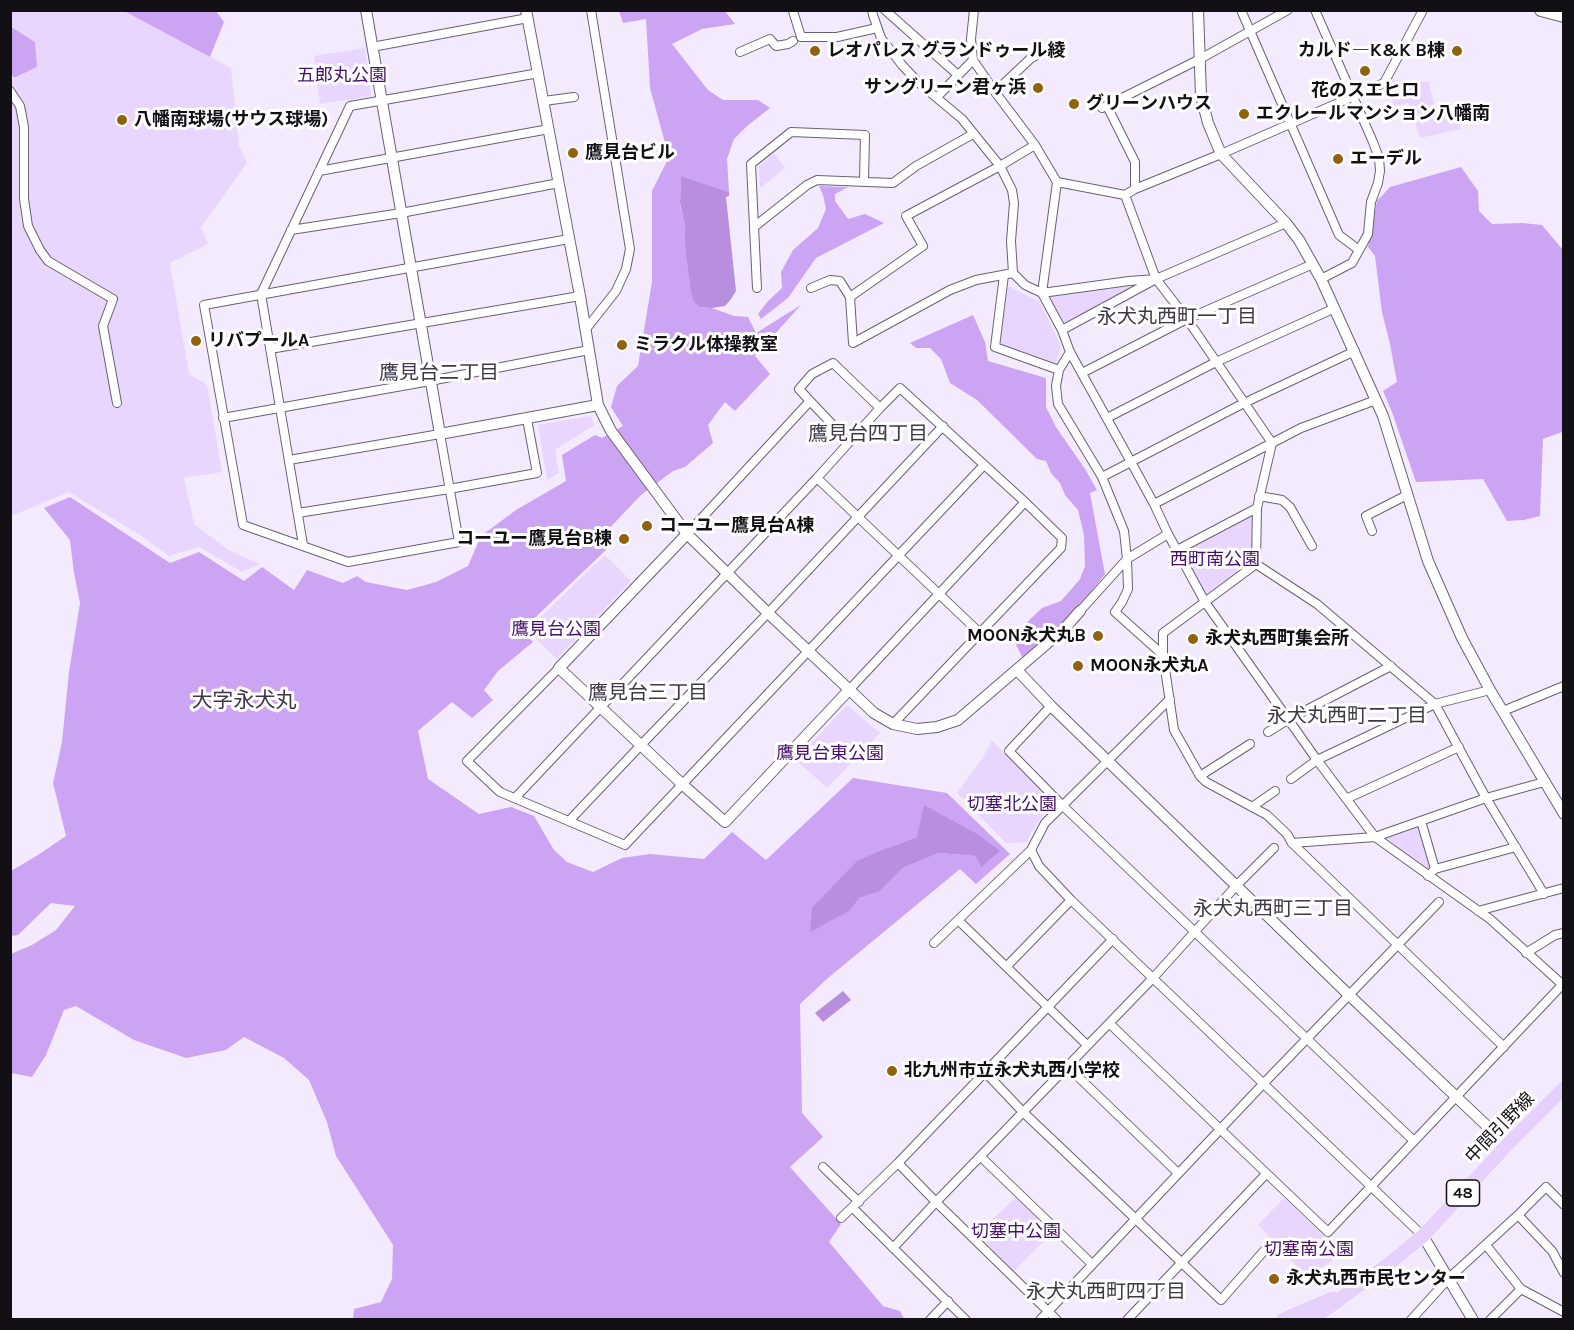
<!DOCTYPE html>
<html>
<head>
<meta charset="utf-8">
<style>
	body { margin:0 }
	#map { position:relative; width:1574px; height:1330px; overflow:hidden; background:#f3eafe; font-family:Karla,sans-serif }
	canvas { display:block }
	.frame { position:absolute; inset:0; border:12px solid #120f15; pointer-events:none }
</style>
</head>
<body>
<div id="map">
<canvas width="1574" height="1330"></canvas>
<div class="frame"></div>
</div>
<script>
const g = document.querySelector('canvas').getContext('2d');
g.lineJoin = 'round';
function fillPath(path, color) {
  g.fillStyle = color;
  g.fill(path, 'evenodd');
}
function toPath(rows) {
  const path = new Path2D();
  for (const r of rows) {
    path.moveTo(r[0], r[1]);
    for (let i = 2; i < r.length; i += 2) path.lineTo(r[i], r[i + 1]);
  }
  return path;
}
function stroke(path, color, width, dash) {
  g.strokeStyle = color;
  g.lineWidth = width;
  g.lineCap = dash ? 'butt' : 'round';
  g.setLineDash(dash || []);
  g.stroke(path);
}
function drawText(font, color, halo, rows, align = 'center') {
  g.font = font + ' Karla,"Noto Sans JP",sans-serif';
  g.lineWidth = 6;
  g.setLineDash([]);
  g.textBaseline = 'middle';
  g.strokeStyle = halo;
  g.fillStyle = color;
  for (const [text, x, y, turn = 0] of rows) {
    g.save();
    g.translate(x, y);
    g.rotate((+turn || 0) * Math.PI / 180);
    g.textAlign = isNaN(turn) ? turn : align;
    if (halo) g.strokeText(text, 0, 0);
    g.fillText(text, 0, 0);
    g.restore();
  }
}
fillPath(toPath([
	[11,11,124,11,231,68,239,146,247,163,201,227,208,244,170,263,189,374,207,385,222,472,184,478,194,524,230,551,260,564,242,572,199,547,169,556,140,535,69,492,11,516,11,80,37,67,35,42,11,26],
	[365,48,371,96,320,104,314,56],
	[1392,80,1429,82,1435,108,1471,103,1475,117,1459,120,1461,129,1420,138,1408,103,1394,106,1389,87],
	[774,153,785,168,760,188,759,166],
	[1008,286,1040,302,1061,346,1056,363,1000,345],
	[1135,286,1064,323,1048,295],
	[591,416,594,425,555,450,559,473,547,480,538,425],
	[1254,515,1253,561,1206,594,1182,551],
	[605,555,631,581,557,659,527,630],
	[847,705,880,733,827,788,796,760],
	[992,740,1008,757,1050,799,1049,807,1032,831,1027,842,1006,843,957,793,982,759],
	[1419,827,1431,868,1426,869,1386,838],
	[1017,1196,1053,1232,1014,1271,977,1234],
	[1284,1198,1343,1254,1307,1277,1258,1225]
]), '#e9d6fe');
fillPath(toPath([
	[124,11,216,11,224,22,210,57],
	[619,11,725,11,735,24,702,29,672,44,708,90,723,100,758,100,770,108,747,126,734,139,727,159,729,192,681,176,680,205,685,227,685,245,700,307,712,308,734,316,748,317,756,333,801,305,755,356,770,374,735,411,725,402,708,425,713,443,685,467,673,471,641,495,601,537,606,550,522,630,533,642,498,671,484,690,493,700,472,718,452,702,418,731,428,779,479,814,511,807,534,816,554,850,567,862,593,872,622,858,650,854,704,859,732,832,766,860,853,778,947,793,1010,854,976,884,960,869,828,978,800,1004,802,1113,823,1137,790,1167,841,1224,829,1242,883,1306,900,1311,904,1319,353,1319,354,1309,381,1302,392,1279,393,1245,336,1156,327,1122,309,1080,284,1058,244,1037,226,1050,186,1058,134,1040,76,1006,64,1010,46,1055,32,1077,11,1073,11,954,32,945,56,930,75,906,51,903,18,935,11,936,11,871,38,855,66,836,53,783,62,742,69,672,80,603,74,573,70,540,44,508,70,497,170,563,199,552,244,581,262,567,294,590,307,570,343,583,357,576,366,582,407,590,436,582,468,566,481,536,516,510,566,481,562,455,595,435,602,438,623,426,611,407,617,386,638,366,652,282,652,191,669,157,650,88,646,19,623,23],
	[917,837,1000,851,976,856,939,853,903,868,879,892,859,898,857,862,879,851],
	[10,26,35,42,37,67,14,78,11,73],
	[1461,167,1478,191,1479,211,1492,224,1522,223,1542,225,1563,250,1563,434,1562,432,1543,439,1540,516,1524,520,1507,521,1483,479,1416,482,1392,412,1383,391,1397,382,1390,344,1382,312,1375,256,1368,247,1377,201,1390,187],
	[819,186,848,187,835,194,835,201,848,219,865,214,884,223,816,258,788,298,761,319,758,314,768,301,782,288,781,272,793,250,818,228,826,209,823,195],
	[973,315,985,342,988,361,1046,378,1046,407,1056,427,1085,469,1097,490,1090,493,1105,574,1090,593,1071,614,1036,647,1022,657,1014,640,1023,626,1042,608,1061,601,1080,579,1085,566,1084,535,1078,510,1065,495,1060,483,1051,473,1046,461,1037,459,977,400,950,383,941,359,930,348,916,348,910,343]
]), '#cca4f4');
fillPath(toPath([
	[681,176,729,192,729,196,726,197,736,291,731,299,725,306,712,308,700,307,694,302,691,292,685,245,685,227,680,203],
	[924,805,979,835,1000,851,981,867,976,856,939,853,903,868,879,892,859,898,849,911,810,932,812,908,857,861,879,851,917,837],
	[843,991,851,1000,823,1022,815,1013]
]), '#b78fde');
const minor = toPath([
	[872,10,873,15,881,38,902,65,919,83,962,119,1000,166,1012,190,1014,203,1011,241,1013,273,1025,285,1042,293,1129,281,1156,279],
	[885,10,958,75],
	[974,10,971,39,973,60,995,92,1035,145,1057,182,1042,293,1062,330,1070,352,1131,462,1154,504,1168,534,1205,602,1317,760,1375,837,1490,919,1564,986],
	[1241,10,1339,235,1359,250],
	[1315,10,1373,142,1379,158,1380,171,1378,183,1371,202,1368,234,1352,263,1321,279],
	[793,11,801,37,837,37,877,28],
	[372,47,528,18],
	[740,52,770,39,776,46,788,44,793,41],
	[10,91,20,106,24,127,24,199,28,226,40,250,48,261,113,299,103,326,117,403],
	[995,92,1030,59,1037,55],
	[937,97,973,60],
	[544,101,574,97],
	[1107,106,1135,162,1135,189],
	[1102,108,1200,59,1288,10],
	[319,171,549,129],
	[1057,182,1125,195,1135,189,1221,154,1384,83,1423,10],
	[1125,195,1156,279,1187,319,1272,443,1257,508,1256,564],
	[754,227,751,164,791,132,865,135,864,182],
	[291,230,401,213,559,183],
	[1013,273,976,280,950,290,853,343,850,297,923,246,906,216,1000,166,1035,145],
	[1004,275,995,347,1059,370],
	[757,288,754,227,807,185,817,180,893,183,916,166,973,134],
	[811,288,830,280,840,281,850,297],
	[586,329,616,291,626,269,630,249,591,10],
	[1062,330,1156,279,1286,223],
	[270,349,580,296],
	[1070,352,1059,370,1056,386,1058,404,1102,477,1124,531,1127,559,1128,589,1122,602,1115,612,1163,655],
	[1082,373,1187,319,1313,264],
	[810,401,799,389,812,374,833,363,880,408],
	[223,418,430,381,589,350],
	[1107,418,1216,362,1335,308],
	[289,460,440,434,459,542,348,562,243,525,204,305,569,239],
	[1102,477,1244,403,1355,351],
	[817,478,980,633],
	[1259,496,1282,500,1290,507,1312,546],
	[1154,504,1301,428,1376,400],
	[298,513,449,489,537,473,527,419],
	[1372,531,1366,516,1407,495],
	[687,534,810,401,849,442],
	[303,545,261,294,350,106,539,73],
	[1177,550,1257,508],
	[1256,564,1163,633,1163,655,1174,730,1200,776,1206,782,1267,815,1287,834,1292,843,1504,1047],
	[1256,564,1317,604,1435,704,1486,798,1544,894],
	[1080,611,1127,559,1168,534],
	[559,668,467,761,500,792,625,845,984,465],
	[849,690,1025,502],
	[1170,699,1045,823,1031,850,1039,866,1071,900,1423,1236],
	[1051,706,1009,751,1063,806,1414,1141],
	[1503,711,1564,686],
	[1268,732,1289,719,1391,666],
	[1200,776,1250,744],
	[1291,779,1317,760,1435,704,1490,690],
	[515,798,817,478,880,408,900,388,1025,502,1062,538,1061,548,893,724],
	[1346,799,1459,747],
	[1252,807,1275,791],
	[569,821,641,745,768,613,943,426],
	[1421,821,1435,869],
	[1292,843,1375,837,1486,798,1544,782],
	[1428,876,1435,869,1516,847],
	[1478,911,1564,888],
	[958,920,1087,1045],
	[934,943,1031,850],
	[1526,953,1555,935,1564,933],
	[1007,966,1071,900],
	[1110,1024,1328,1232,1562,985],
	[1068,1067,1178,1173],
	[985,1072,1023,1112,1221,1300,1270,1244],
	[981,1157,1092,1264],
	[898,1163,936,1202,1057,1320],
	[823,1167,859,1202],
	[853,1208,966,1320],
	[1518,1215,1552,1251,1564,1273],
	[841,1218,898,1163,1113,939],
	[1486,1245,1521,1289,1564,1312],
	[893,1248,936,1202,1153,978,1236,886,1274,848],
	[930,1320,948,1301],
	[1040,1320,1264,1083,1439,902],
	[1127,1320,1266,1174],
	[1411,1320,1449,1278,1518,1215,1546,1187,1564,1205],
	[1490,1320,1521,1289]
]);
const tertiary = toPath([
	[366,10,440,434,598,405],
	[526,10,580,296,598,405,611,431,687,534,768,613,874,713,893,724,917,729,937,727,958,720,1064,629,1080,611],
	[1198,10,1201,96,1208,123,1221,154,1286,223,1299,240,1321,279,1383,416,1428,561,1443,595,1462,638,1490,690,1564,814],
	[687,534,559,668,682,784,725,822,849,690],
	[1017,670,1051,706,1350,996,1507,1145],
	[1423,1236,1473,1320]
]);
const secondary = toPath([
	[1541,10,1564,16]
]);
const primary = toPath([
	[1282,1320,1333,1298],
	[1311,1320,1390,1263,1423,1236,1507,1145,1564,1088]
]);
stroke(minor, '#696172', 10);
stroke(tertiary, '#696172', 12);
stroke(secondary, '#696172', 14);
stroke(primary, '#fff', 15);
stroke(minor, '#fff', 8);
stroke(tertiary, '#fff', 10);
stroke(secondary, '#fff', 12);
stroke(primary, '#e5d1fb', 14);
for (const [x, y, r, color] of [
	[815,51,6,"#8f630b"],
	[1457,51,6,"#8f630b"],
	[1365,71,6,"#8f630b"],
	[1038,88,6,"#8f630b"],
	[1074,104,6,"#8f630b"],
	[1244,114,6,"#8f630b"],
	[122,120,6,"#8f630b"],
	[573,153,6,"#8f630b"],
	[1338,159,6,"#8f630b"],
	[196,341,6,"#8f630b"],
	[622,345,6,"#8f630b"],
	[647,526,6,"#8f630b"],
	[624,539,6,"#8f630b"],
	[1098,636,6,"#8f630b"],
	[1193,639,6,"#8f630b"],
	[1078,666,6,"#8f630b"],
	[892,1071,6,"#8f630b"],
	[1274,1279,6,"#8f630b"]
]) {
  const dot = new Path2D();
  dot.arc(x, y, r, 0, 2 * Math.PI);
  g.fillStyle = color;
  g.fill(dot);
  stroke(dot, '#fff', 2);
}
for (const [x, y, w] of [
	[1463,1193,33]
]) {
  const box = new Path2D();
  box.roundRect(x - w / 2, y - 13, w, 26, 4.5);
  g.fillStyle = '#fff';
  g.fill(box);
  stroke(box, '#120f15', 1.5);
}
drawText('bold 16px', '#120f15', null, [
	["48",1463,1193]
]);
drawText('bold 18px', '#120f15', '#fff', [
	["レオパレス グランドゥール綾",827,51],
	["カルド―K&K B棟",1445,51,"right"],
	["サングリーン君ヶ浜",1026,88,"right"],
	["花のスエヒロ",1365,91,"center"],
	["グリーンハウス",1086,104],
	["エクレールマンション八幡南",1256,114],
	["八幡南球場(サウス球場)",134,120],
	["鷹見台ビル",585,153],
	["エーデル",1350,159],
	["リバプールA",208,341],
	["ミラクル体操教室",634,345],
	["コーユー鷹見台A棟",659,526],
	["コーユー鷹見台B棟",612,539,"right"],
	["MOON永犬丸B",1086,636,"right"],
	["永犬丸西町集会所",1205,639],
	["MOON永犬丸A",1090,666],
	["北九州市立永犬丸西小学校",904,1071],
	["永犬丸西市民センター",1286,1279]
], 'left');
drawText('18px', '#470e6c', '#fff', [
	["五郎丸公園",342,76],
	["西町南公園",1215,560],
	["鷹見台公園",556,630],
	["鷹見台東公園",830,754],
	["切塞北公園",1012,805],
	["切塞中公園",1016,1232],
	["切塞南公園",1309,1250]
]);
drawText('18px', '#120f15', '#fff', [
	["中間引野線",1500,1128,-46]
]);
drawText('20px', '#3f3747', '#fff', [
	["永犬丸西町一丁目",1177,317],
	["鷹見台二丁目",439,373],
	["鷹見台四丁目",868,434],
	["鷹見台三丁目",648,693],
	["永犬丸西町二丁目",1347,716],
	["永犬丸西町三丁目",1273,909],
	["永犬丸西町四丁目",1106,1292]
]);
drawText('21px', '#3f3747', '#fff', [
	["大字永犬丸",244,701]
]);
</script>
</body>
</html>
